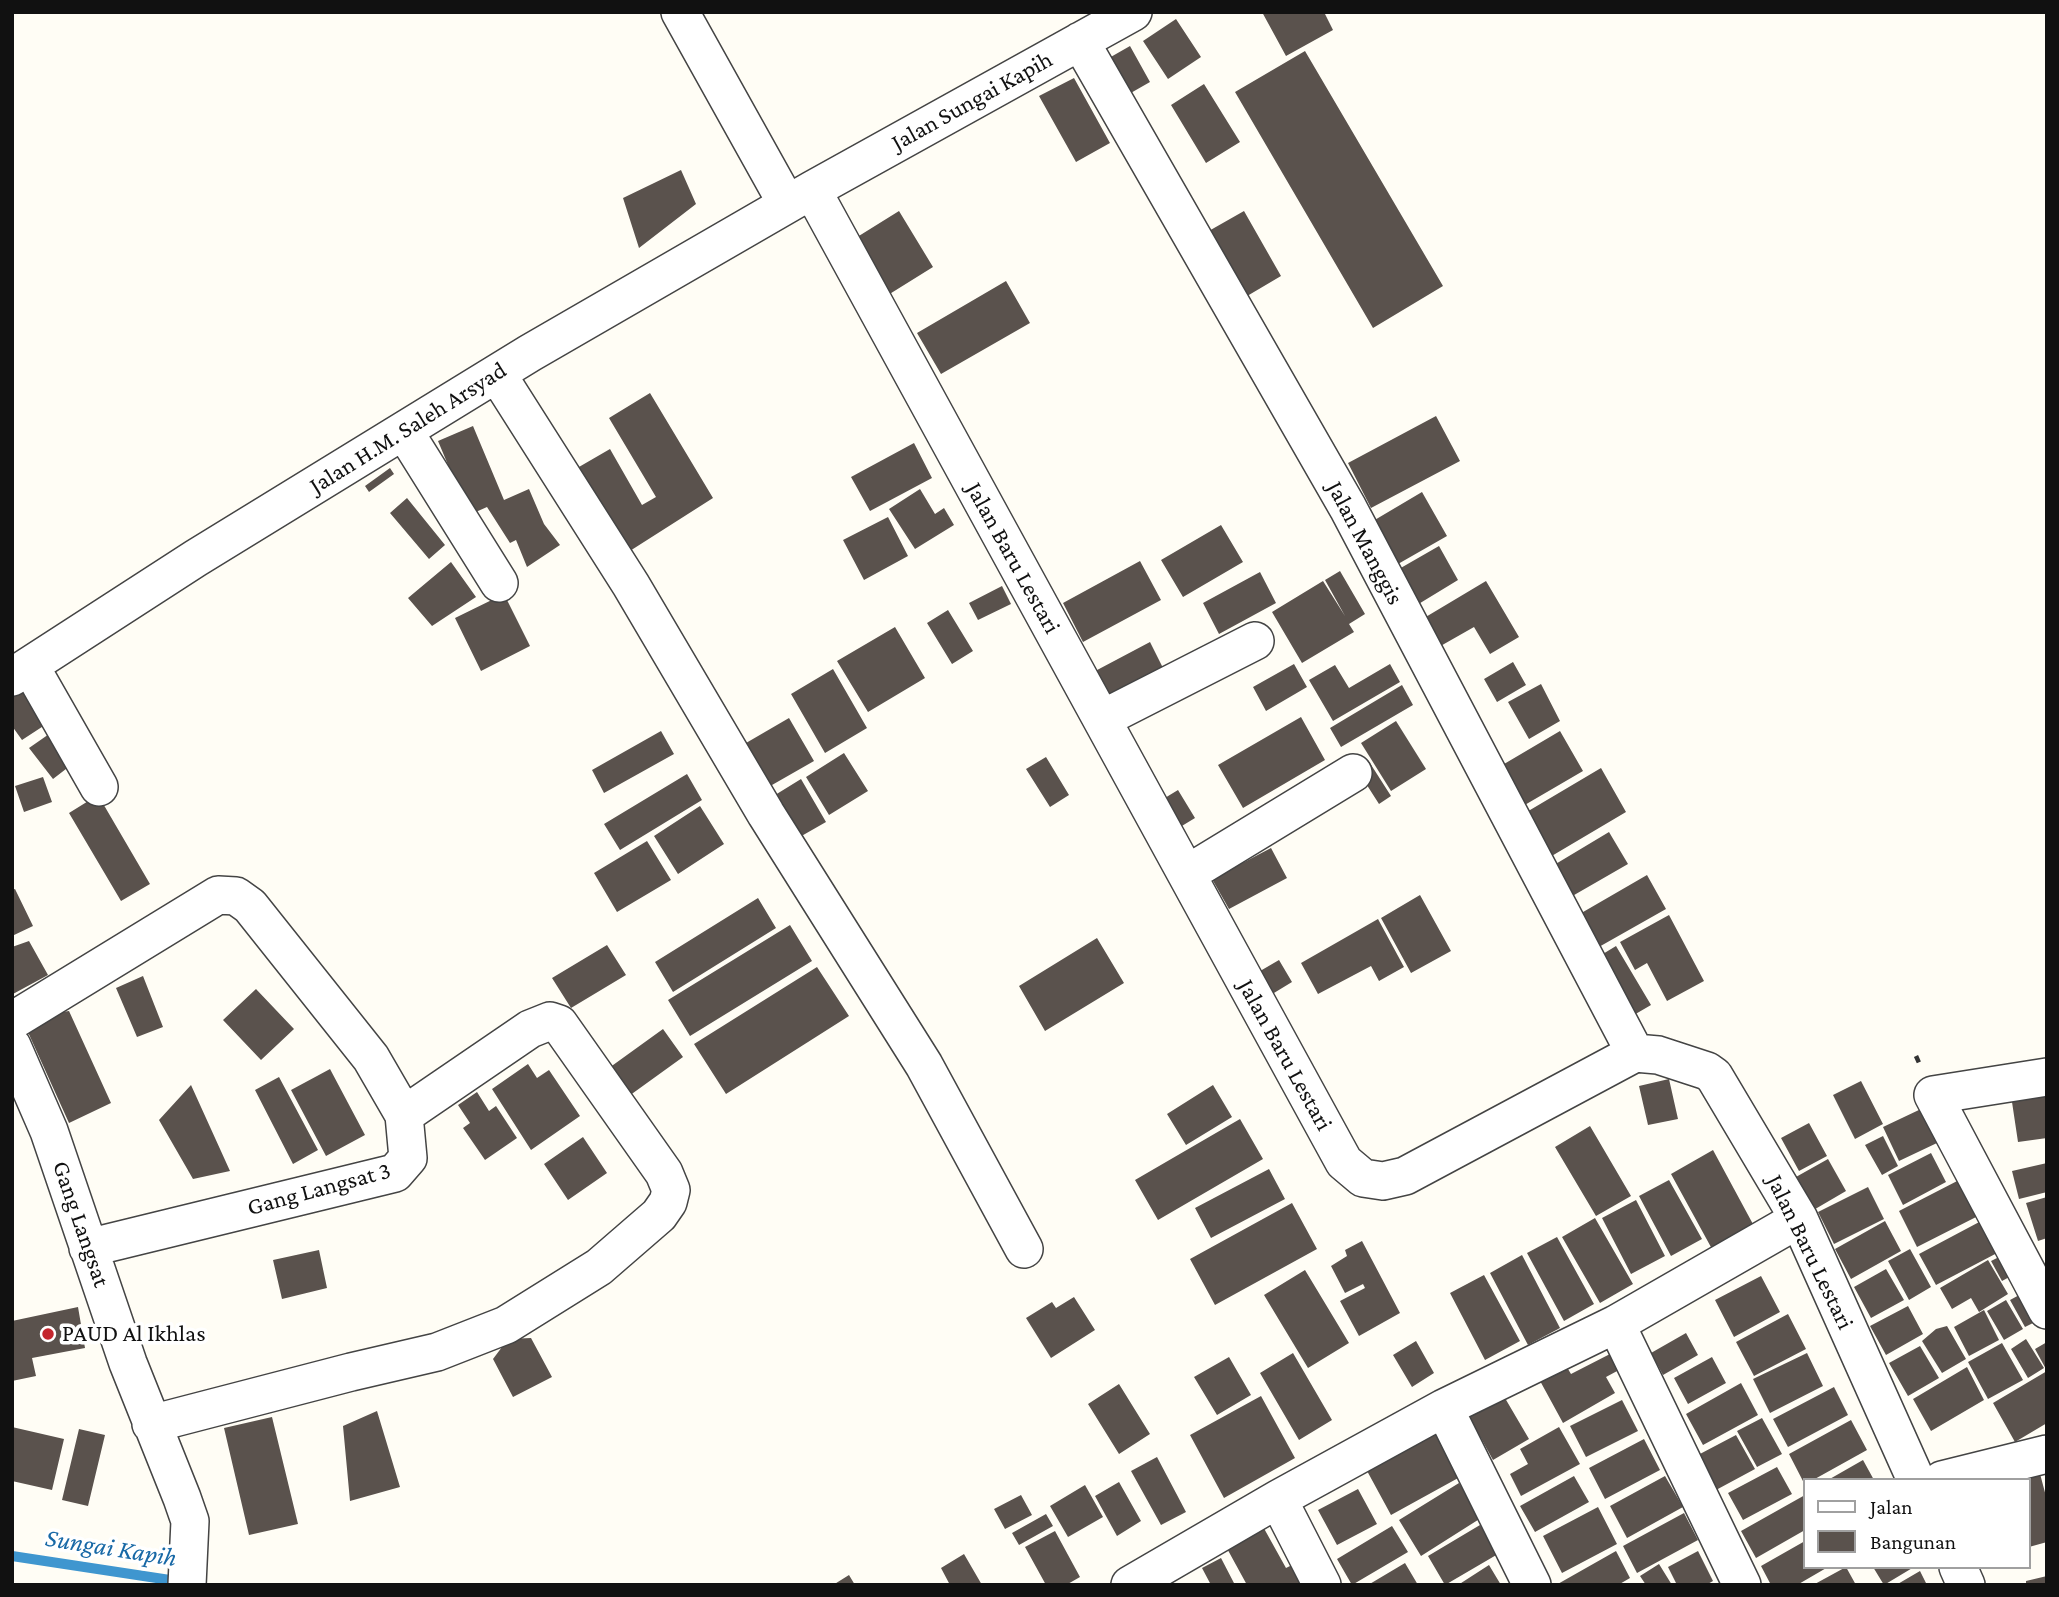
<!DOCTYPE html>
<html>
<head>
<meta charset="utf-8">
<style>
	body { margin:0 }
	#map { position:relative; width:2059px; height:1597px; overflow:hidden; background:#fffdf5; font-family:"Crimson Pro",serif }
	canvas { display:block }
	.frame { position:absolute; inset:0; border:14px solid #111; pointer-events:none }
	.legend { position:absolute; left:1803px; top:1478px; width:228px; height:91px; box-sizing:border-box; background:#fff; border:2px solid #a0a0a0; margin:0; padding:9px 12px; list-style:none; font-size:21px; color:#111 }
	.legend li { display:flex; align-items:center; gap:14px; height:35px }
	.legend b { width:35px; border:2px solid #a0a0a0 }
</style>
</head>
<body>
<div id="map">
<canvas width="2059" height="1597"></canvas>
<div class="frame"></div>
<ul class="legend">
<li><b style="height:9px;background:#fff"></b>Jalan</li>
<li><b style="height:19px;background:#5a524d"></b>Bangunan</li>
</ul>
</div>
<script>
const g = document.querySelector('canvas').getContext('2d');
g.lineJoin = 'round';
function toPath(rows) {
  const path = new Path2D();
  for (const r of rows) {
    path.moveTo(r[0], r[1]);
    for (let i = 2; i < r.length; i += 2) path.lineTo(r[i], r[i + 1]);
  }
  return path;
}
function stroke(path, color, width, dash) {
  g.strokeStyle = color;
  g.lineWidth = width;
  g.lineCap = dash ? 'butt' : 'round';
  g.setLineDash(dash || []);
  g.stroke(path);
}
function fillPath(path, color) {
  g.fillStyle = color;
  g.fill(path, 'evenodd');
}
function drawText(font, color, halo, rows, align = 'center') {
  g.font = font + ' "Crimson Pro",serif';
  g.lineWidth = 7;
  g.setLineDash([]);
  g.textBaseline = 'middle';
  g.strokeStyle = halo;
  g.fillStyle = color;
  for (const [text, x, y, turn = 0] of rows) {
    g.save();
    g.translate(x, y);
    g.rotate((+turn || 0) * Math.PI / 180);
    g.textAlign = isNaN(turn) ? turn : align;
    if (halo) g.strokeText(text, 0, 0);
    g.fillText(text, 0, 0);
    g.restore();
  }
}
stroke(toPath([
	[12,1556,183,1582]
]), '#3f96cf', 10);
fillPath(toPath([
	[1262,12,1324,12,1333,30,1286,56],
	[1176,19,1201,57,1168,79,1143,41],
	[1130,46,1150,82,1115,102,1095,66],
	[1305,51,1443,286,1373,328,1235,92],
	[1074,78,1110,143,1076,162,1039,96],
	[1204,84,1240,142,1206,163,1171,105],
	[681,170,696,204,639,248,623,198],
	[899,211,933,267,888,295,854,239],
	[1244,211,1281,276,1237,302,1200,236],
	[1006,281,1030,323,941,374,917,333],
	[650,393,713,498,622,556,572,471,610,449,642,505,656,497,609,418],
	[1436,416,1460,461,1371,508,1348,463],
	[473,426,504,500,529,489,544,524,560,545,527,567,516,540,510,543,487,507,469,515,438,441],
	[914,443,932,478,870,511,851,477],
	[390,468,394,474,369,492,365,486],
	[920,489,935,514,944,508,954,525,915,549,889,509],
	[1422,492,1447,536,1398,564,1373,521],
	[407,498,445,545,429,559,390,513],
	[888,517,908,556,864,580,843,540],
	[1221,525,1243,562,1183,597,1161,560],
	[1439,546,1458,580,1412,608,1392,573],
	[1140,561,1161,600,1083,642,1063,603],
	[451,562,476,597,432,626,408,598],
	[1340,571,1365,614,1349,624,1354,632,1302,663,1272,612,1323,581,1345,616,1325,580],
	[1260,572,1276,603,1219,634,1203,603],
	[1486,581,1519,637,1490,654,1474,627,1430,652,1414,624],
	[1002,586,1011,604,978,620,969,603],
	[504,594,530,646,481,671,455,618],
	[948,610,973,651,952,664,927,623],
	[895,627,925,678,868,712,837,661],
	[1150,642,1163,668,1095,703,1082,678],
	[1513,662,1526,685,1497,702,1484,679],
	[1294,664,1307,687,1266,711,1253,687],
	[1390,664,1400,682,1333,721,1309,680,1335,665,1349,688],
	[833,669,867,728,825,753,791,694],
	[21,682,48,723,22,740,12,726,12,688],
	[1541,684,1560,721,1529,739,1508,702],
	[1402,685,1413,705,1341,747,1330,728],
	[1301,717,1325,760,1243,808,1218,765],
	[789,718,814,761,758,793,734,750],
	[1396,721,1426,769,1391,791,1361,743],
	[661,731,674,754,604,793,592,770],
	[1560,731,1583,771,1523,806,1499,767],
	[52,732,75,762,53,779,29,748],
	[844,753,868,791,829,815,806,777],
	[1046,757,1069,795,1050,807,1026,769],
	[1368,760,1391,796,1379,804,1356,768],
	[1601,768,1626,812,1550,857,1525,813],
	[687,774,702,800,620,850,604,824],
	[43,777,52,802,24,812,15,786],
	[801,779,826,822,791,842,767,800],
	[1178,790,1195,818,1167,835,1150,807],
	[98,795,150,884,121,901,69,813],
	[700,806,724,844,678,874,654,836],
	[1609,832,1628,864,1562,902,1544,871],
	[647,841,671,880,617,912,594,873],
	[1271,848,1287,878,1229,909,1212,879],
	[1647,875,1666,909,1590,952,1571,919],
	[15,889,33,926,12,936,12,890],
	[1420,895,1451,951,1411,973,1381,918],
	[758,898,776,928,673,992,655,962],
	[1669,915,1704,981,1667,1001,1647,963,1635,970,1620,942],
	[1378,919,1404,967,1379,981,1371,966,1318,994,1301,963],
	[790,925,812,961,690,1036,668,1000],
	[1097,938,1124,983,1045,1031,1019,986],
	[29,941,48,975,13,994,12,947],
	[607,945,626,975,571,1008,552,978],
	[1616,946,1651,1005,1627,1019,1593,960],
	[1279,960,1292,982,1269,996,1255,974],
	[817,967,849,1016,726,1094,694,1044],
	[143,976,163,1027,137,1037,116,988],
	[256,989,294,1029,261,1060,223,1020],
	[69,1011,111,1103,69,1123,27,1030,49,1014],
	[663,1029,683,1057,622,1101,602,1073],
	[528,1064,537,1078,549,1070,580,1116,531,1150,492,1089],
	[330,1069,365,1135,326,1156,291,1090],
	[279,1077,318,1150,293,1164,255,1090],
	[1669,1079,1678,1119,1648,1125,1639,1086],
	[1861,1081,1883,1124,1855,1139,1833,1095],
	[191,1085,230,1171,193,1179,159,1120],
	[1213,1085,1232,1117,1186,1145,1167,1114],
	[477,1092,489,1111,496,1106,517,1138,485,1160,463,1128,470,1123,458,1105],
	[2046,1096,2047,1138,2018,1142,2012,1102],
	[1921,1109,1937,1143,1899,1161,1883,1127],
	[1240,1119,1263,1159,1158,1220,1135,1180],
	[1809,1123,1827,1156,1799,1171,1781,1138],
	[1590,1126,1631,1196,1596,1216,1555,1147],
	[1883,1136,1898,1166,1882,1175,1865,1145],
	[583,1137,607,1173,568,1200,544,1164],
	[1713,1150,1754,1226,1712,1249,1671,1174],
	[1931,1153,1946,1182,1903,1205,1888,1175],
	[1828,1159,1846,1191,1805,1215,1787,1182],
	[2047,1163,2047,1192,2019,1199,2012,1171],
	[1269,1169,1285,1199,1211,1238,1195,1208],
	[1963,1178,1982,1214,1917,1247,1899,1211],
	[1669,1180,1702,1239,1671,1256,1639,1196],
	[1868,1187,1884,1219,1834,1244,1818,1212],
	[2047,1197,2047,1238,2038,1241,2026,1203],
	[1636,1200,1665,1256,1631,1274,1602,1218],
	[1292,1203,1317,1249,1215,1305,1190,1259],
	[1595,1218,1633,1284,1600,1303,1562,1237],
	[1983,1220,1999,1252,1936,1285,1919,1254],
	[1885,1221,1901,1251,1851,1279,1835,1249],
	[1557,1237,1594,1304,1564,1321,1527,1253],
	[1362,1241,1400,1313,1359,1336,1340,1301,1365,1288,1363,1284,1345,1293,1331,1266,1347,1256,1345,1250],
	[1910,1249,1931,1287,1909,1300,1888,1261],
	[319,1250,327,1288,282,1299,273,1260],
	[1522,1255,1560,1328,1528,1345,1490,1273],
	[2003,1255,2013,1275,2002,1281,1991,1261],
	[1988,1260,2008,1294,1979,1312,1971,1298,1952,1309,1940,1288],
	[1886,1269,1904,1300,1871,1318,1854,1287],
	[1305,1270,1349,1343,1308,1368,1264,1295],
	[1484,1275,1520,1341,1485,1360,1450,1293],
	[1761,1276,1780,1312,1734,1337,1715,1300],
	[2023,1293,2039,1320,2025,1327,2010,1300],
	[1074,1297,1095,1330,1051,1358,1026,1318,1052,1302,1056,1308],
	[2006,1300,2023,1329,2004,1340,1987,1311],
	[1908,1306,1923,1334,1886,1355,1870,1326],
	[78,1307,85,1348,32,1358,36,1376,12,1381,12,1321],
	[1984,1310,1999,1340,1969,1356,1954,1327],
	[1788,1314,1806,1349,1754,1376,1736,1342],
	[1947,1326,1966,1359,1942,1373,1922,1341,1936,1329],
	[1686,1333,1698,1355,1663,1375,1651,1353],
	[531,1338,552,1377,513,1397,493,1359,508,1339],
	[2026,1339,2044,1368,2028,1378,2011,1349],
	[1416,1341,1434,1373,1412,1387,1393,1355],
	[2047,1342,2047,1423,2015,1442,1993,1403,2047,1371,2035,1349],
	[2002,1343,2023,1380,1988,1399,1968,1362],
	[1920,1346,1939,1378,1908,1396,1889,1363],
	[1293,1353,1332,1420,1299,1440,1260,1373],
	[1807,1353,1823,1386,1770,1413,1753,1379],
	[1610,1354,1619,1370,1606,1377,1615,1393,1563,1423,1539,1379,1565,1364,1571,1374],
	[1229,1357,1251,1395,1217,1415,1194,1377],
	[1712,1357,1726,1383,1688,1404,1674,1378],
	[1967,1367,1984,1400,1931,1431,1913,1399],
	[1741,1383,1758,1415,1703,1445,1686,1414],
	[1119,1384,1150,1434,1119,1454,1088,1404],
	[1834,1387,1848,1415,1788,1447,1773,1419],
	[1502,1393,1529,1439,1493,1460,1467,1413],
	[1261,1396,1295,1458,1224,1498,1190,1435],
	[1622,1400,1638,1431,1586,1457,1570,1426],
	[377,1411,400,1487,350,1501,343,1426],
	[272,1417,298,1524,249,1535,224,1428],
	[1762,1418,1782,1454,1757,1467,1737,1431],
	[1851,1420,1867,1450,1813,1480,1805,1480,1805,1485,1789,1454],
	[12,1427,64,1439,52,1490,12,1481],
	[1559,1427,1580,1464,1521,1496,1510,1474,1528,1464,1520,1449],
	[79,1429,105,1435,88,1506,62,1500],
	[1435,1430,1460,1477,1391,1515,1366,1469],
	[1736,1435,1755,1469,1716,1490,1698,1455],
	[1644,1439,1660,1470,1605,1499,1589,1468],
	[1157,1457,1186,1512,1161,1525,1131,1471],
	[1863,1460,1874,1480,1828,1480],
	[1777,1467,1792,1494,1743,1520,1728,1493],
	[2039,1470,2047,1500,2047,1542,2029,1547,2029,1480,2004,1480],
	[1574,1476,1589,1502,1535,1532,1520,1506],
	[1665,1476,1683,1507,1627,1538,1610,1506],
	[1119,1482,1141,1521,1117,1536,1095,1496],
	[1459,1483,1481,1518,1421,1556,1399,1520],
	[1085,1485,1103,1517,1068,1537,1050,1506],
	[1358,1489,1377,1524,1337,1545,1318,1510],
	[1021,1495,1032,1515,1005,1529,994,1509],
	[1805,1495,1805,1530,1756,1558,1741,1531],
	[1598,1507,1617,1544,1562,1573,1543,1536],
	[1684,1513,1698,1540,1637,1573,1623,1546],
	[1046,1514,1053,1526,1019,1545,1012,1533],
	[1261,1523,1286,1568,1294,1564,1303,1581,1296,1585,1247,1585,1224,1543],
	[1480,1525,1498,1554,1445,1585,1428,1556],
	[1392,1526,1408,1552,1352,1585,1337,1559],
	[1055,1531,1080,1577,1066,1585,1046,1585,1025,1547],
	[1805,1541,1805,1567,1828,1567,1797,1585,1771,1585,1761,1566],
	[1616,1551,1630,1578,1618,1585,1556,1585],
	[1698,1551,1713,1581,1706,1585,1677,1585,1668,1567],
	[964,1554,982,1585,950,1585,941,1568],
	[1221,1558,1235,1585,1211,1585,1202,1568],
	[1405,1563,1418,1585,1368,1585],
	[1659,1564,1672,1585,1646,1585,1640,1576],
	[1489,1565,1501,1585,1458,1585],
	[1846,1567,1856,1585,1813,1585],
	[1873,1567,1914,1567,1884,1585],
	[1920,1571,1927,1585,1896,1585],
	[849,1575,855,1585,833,1585],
	[2047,1576,2047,1585,2026,1585,2026,1581]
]), '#5a524d');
const minor = toPath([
	[680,12,787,204],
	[1080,41,1348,508,1635,1053],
	[812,190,1344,1162,1363,1178,1383,1181,1405,1176,1635,1053,1658,1055,1707,1071,1714,1076,1799,1219,1916,1480],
	[497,374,631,585,766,814,924,1065,1024,1249],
	[404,431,499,583],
	[30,666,99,787],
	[12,677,196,558,530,353,812,190,1133,12],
	[1102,719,1255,641],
	[1187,874,1353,773],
	[12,1021,218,895,236,896,250,906,371,1058,404,1115,408,1158,395,1173,88,1248],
	[12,1046,49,1131,128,1363,182,1498,190,1521,187,1585],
	[2047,1077,1933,1095,2047,1310],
	[1616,1324,1742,1585],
	[1444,1408,1532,1585],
	[151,1424,351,1372,437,1352,506,1325,599,1267,659,1215,668,1202,671,1190,664,1173,559,1024,550,1021,530,1029,404,1115],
	[1942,1480,2047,1454],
	[1278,1499,1444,1408,1616,1324,1799,1219],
	[1958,1567,1966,1585],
	[1130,1585,1278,1499,1322,1585]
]);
stroke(minor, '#444', 40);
stroke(toPath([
	[1916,1056,1920,1065]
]), '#333', 4.5, [7, 3.5]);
stroke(minor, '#fff', 37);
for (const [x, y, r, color] of [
	[48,1334,7,"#c4262e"]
]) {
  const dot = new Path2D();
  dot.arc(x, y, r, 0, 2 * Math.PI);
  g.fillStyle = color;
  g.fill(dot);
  stroke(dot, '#fff', 2.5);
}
drawText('24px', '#111', '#fff', [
	["Jalan Sungai Kapih",972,101,-29],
	["Jalan H.M. Saleh Arsyad",408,428,-32],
	["Jalan Manggis",1365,543,62],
	["Jalan Baru Lestari",1013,558,61],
	["Jalan Baru Lestari",1285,1055,61],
	["Gang Langsat 3",319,1189,-15],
	["Gang Langsat",81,1224,71],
	["Jalan Baru Lestari",1810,1252,64]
]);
drawText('24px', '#111', '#fff', [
	["PAUD Al Ikhlas",62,1334]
], 'left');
drawText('italic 26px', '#1768a6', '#fff', [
	["Sungai Kapih",111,1548,9]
]);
</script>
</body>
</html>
